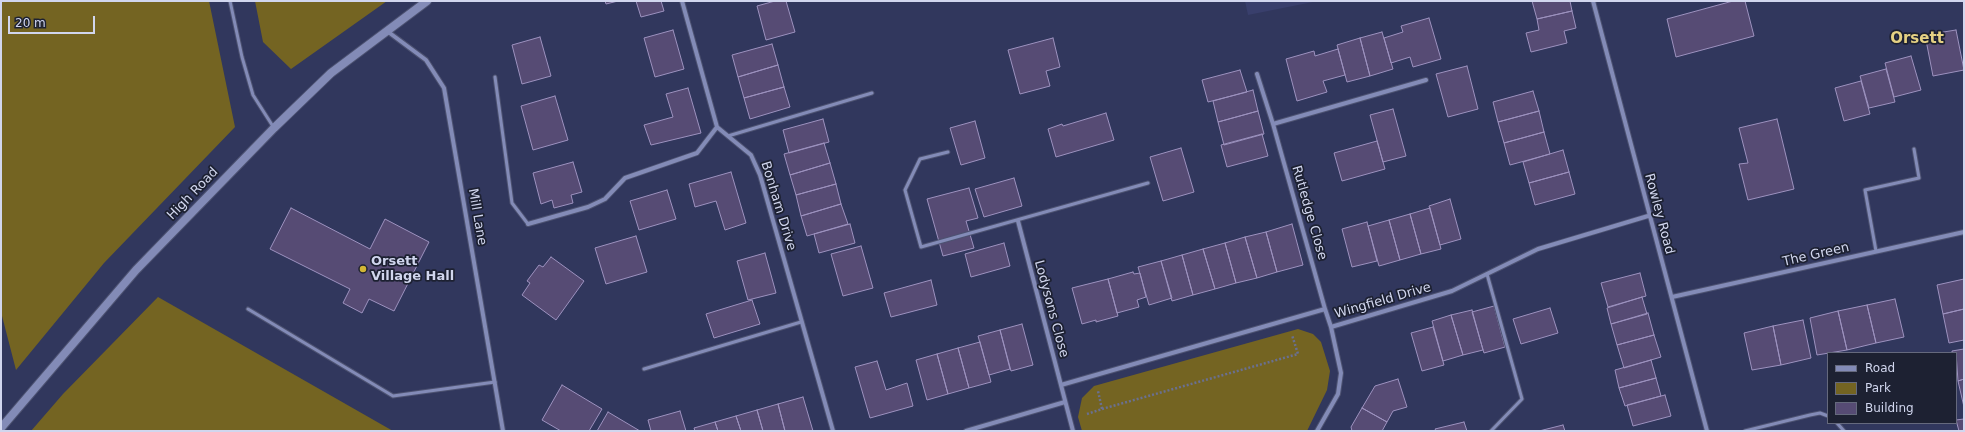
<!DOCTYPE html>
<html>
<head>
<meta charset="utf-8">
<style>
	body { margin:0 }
	#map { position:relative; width:1965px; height:432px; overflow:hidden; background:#31375d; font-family:"DejaVu Sans",sans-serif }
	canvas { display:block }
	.frame { position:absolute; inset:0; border:2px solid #d1d6ee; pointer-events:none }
	.legend { position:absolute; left:1827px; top:352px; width:130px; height:72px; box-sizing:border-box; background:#1d2132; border:1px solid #65697d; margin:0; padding:5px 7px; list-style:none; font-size:12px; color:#d1d6ee }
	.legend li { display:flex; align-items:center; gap:8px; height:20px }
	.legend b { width:20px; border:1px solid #65697d }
	.scale { position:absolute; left:8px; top:16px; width:87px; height:18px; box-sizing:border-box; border:2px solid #d1d6ee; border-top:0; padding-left:5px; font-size:12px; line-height:14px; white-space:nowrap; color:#d1d6ee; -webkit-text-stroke:3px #1d2132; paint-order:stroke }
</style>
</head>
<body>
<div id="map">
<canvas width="1965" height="432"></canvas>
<div class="frame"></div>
<ul class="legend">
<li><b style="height:5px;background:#838bb7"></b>Road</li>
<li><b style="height:11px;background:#746422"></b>Park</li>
<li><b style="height:11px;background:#564b74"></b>Building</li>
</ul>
<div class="scale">20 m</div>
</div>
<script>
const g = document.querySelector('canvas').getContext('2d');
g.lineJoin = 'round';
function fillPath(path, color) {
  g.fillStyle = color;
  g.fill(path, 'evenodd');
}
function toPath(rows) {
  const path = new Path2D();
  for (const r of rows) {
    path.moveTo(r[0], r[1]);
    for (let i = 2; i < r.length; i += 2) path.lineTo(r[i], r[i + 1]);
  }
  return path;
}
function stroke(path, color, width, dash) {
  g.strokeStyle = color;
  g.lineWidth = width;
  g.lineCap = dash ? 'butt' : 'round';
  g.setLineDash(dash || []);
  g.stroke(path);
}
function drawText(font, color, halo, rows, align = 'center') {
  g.font = font + ' "DejaVu Sans",sans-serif';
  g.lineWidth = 3.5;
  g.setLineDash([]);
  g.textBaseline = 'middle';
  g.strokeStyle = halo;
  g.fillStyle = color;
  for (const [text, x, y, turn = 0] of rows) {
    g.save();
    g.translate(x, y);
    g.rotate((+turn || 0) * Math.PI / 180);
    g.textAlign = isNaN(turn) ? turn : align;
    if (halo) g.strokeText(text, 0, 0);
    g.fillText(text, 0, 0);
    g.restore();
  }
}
fillPath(toPath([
	[1245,1,1318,1,1248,15]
]), '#393f6c');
fillPath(toPath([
	[1,1,209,1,235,127,104,263,16,370,1,312],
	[255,1,387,1,291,69,263,42],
	[158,297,393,431,31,431,63,394],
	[1298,329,1313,334,1321,342,1330,371,1327,390,1307,431,1082,431,1078,417,1082,398,1094,386]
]), '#746422');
const building = toPath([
	[605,1,618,1,606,4,605,1],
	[636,1,661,1,664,11,641,17,636,1],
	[775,1,786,1,795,32,766,40,757,6,775,1],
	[1532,1,1570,1,1572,11,1537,19,1532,1],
	[1733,1,1745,1,1754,36,1676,57,1667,19,1733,1],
	[1572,11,1576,28,1564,31,1567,43,1531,52,1526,33,1539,30,1537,19,1572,11],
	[1429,18,1441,59,1413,67,1410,57,1391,63,1384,38,1403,32,1401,26,1429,18],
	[673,30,684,69,655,77,644,38,673,30],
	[1956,30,1964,70,1933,76,1925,35,1956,30],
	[1382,32,1393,69,1370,76,1360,38,1382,32],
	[540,37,551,76,522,84,512,45,540,37],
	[1053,38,1060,67,1046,71,1050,86,1020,94,1008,50,1053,38],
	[1360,38,1370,76,1347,82,1337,45,1360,38],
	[772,44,778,65,738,77,732,55,772,44],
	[1338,49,1345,75,1323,81,1327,92,1297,101,1286,59,1314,51,1315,56,1338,49],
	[1911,56,1921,90,1894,97,1885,63,1911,56],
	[778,65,784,87,744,98,738,77,778,65],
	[1467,66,1478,109,1448,117,1436,74,1467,66],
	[1886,69,1895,102,1869,108,1860,76,1886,69],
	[1240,70,1247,92,1208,102,1202,80,1240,70],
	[1861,81,1870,114,1844,121,1835,88,1861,81],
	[784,87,790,107,750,119,744,98,784,87],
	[688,88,701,133,651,145,644,125,673,117,666,94,688,88],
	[1253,90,1258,111,1218,122,1213,101,1253,90],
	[1533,91,1539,111,1498,122,1493,102,1533,91],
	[555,96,568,140,533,150,521,106,555,96],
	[1393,109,1406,156,1383,162,1370,115,1393,109],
	[1258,111,1264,134,1224,145,1218,122,1258,111],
	[1539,111,1544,132,1504,143,1498,122,1539,111],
	[1106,113,1114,140,1056,157,1048,129,1062,124,1063,126,1106,113],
	[823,119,829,142,789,153,783,130,823,119],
	[1777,119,1794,189,1748,200,1739,164,1748,163,1739,128,1777,119],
	[975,121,985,158,961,165,950,128,975,121],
	[1544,132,1550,154,1510,165,1504,143,1544,132],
	[1262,134,1268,156,1227,167,1221,145,1262,134],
	[1377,141,1385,169,1342,181,1334,153,1377,141],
	[824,143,830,163,790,175,784,154,824,143],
	[1181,148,1194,192,1163,201,1150,157,1181,148],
	[1563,150,1569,172,1529,183,1523,162,1563,150],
	[573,162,582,192,571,195,573,203,554,208,552,200,541,204,533,173,573,162],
	[830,163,836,184,796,195,790,175,830,163],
	[731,172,746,223,725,230,716,201,695,207,689,184,731,172],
	[1569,172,1575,194,1535,205,1529,183,1569,172],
	[1014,178,1022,206,984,217,975,189,1014,178],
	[836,184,841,204,801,216,796,195,836,184],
	[969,188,978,218,966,221,974,248,943,256,927,199,969,188],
	[667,190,676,219,639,230,630,201,667,190],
	[1450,199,1461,239,1440,245,1429,206,1450,199],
	[841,204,848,224,807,236,801,216,841,204],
	[291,208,370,249,385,219,429,242,394,311,369,299,362,313,343,303,350,289,270,249,291,208],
	[1430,208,1441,249,1421,254,1410,214,1430,208],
	[1410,214,1421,254,1400,260,1389,220,1410,214],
	[1389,220,1400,260,1379,266,1368,226,1389,220],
	[1367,222,1377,261,1352,267,1342,229,1367,222],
	[850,224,855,243,819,253,814,234,850,224],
	[1292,224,1303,265,1277,272,1266,232,1292,224],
	[1266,232,1277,272,1257,278,1245,237,1266,232],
	[636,236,647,272,606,284,595,248,636,236],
	[1245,237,1257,278,1236,283,1225,243,1245,237],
	[1004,243,1010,266,971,277,965,254,1004,243],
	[1225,243,1236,283,1215,289,1203,249,1225,243],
	[861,246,873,288,843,296,831,254,861,246],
	[1203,249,1215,289,1193,295,1182,255,1203,249],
	[765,253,776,293,748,300,737,261,765,253],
	[1182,255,1193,295,1172,301,1161,261,1182,255],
	[551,257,584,281,556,320,522,295,530,283,527,281,539,265,543,267,551,257],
	[1161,261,1172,298,1149,305,1138,267,1161,261],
	[1133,272,1134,274,1140,273,1146,297,1137,300,1139,307,1117,313,1108,279,1133,272],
	[1640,273,1646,296,1608,307,1601,283,1640,273],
	[1108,279,1118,316,1096,322,1096,320,1082,324,1072,288,1108,279],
	[1964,279,1964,309,1943,314,1937,285,1964,279],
	[931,280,937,305,891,317,884,293,931,280],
	[1642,297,1647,314,1611,324,1607,308,1642,297],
	[1895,299,1904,337,1876,343,1867,305,1895,299],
	[752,300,760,324,714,338,706,314,752,300],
	[1867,305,1876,343,1847,350,1838,311,1867,305],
	[1494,306,1505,347,1484,353,1472,312,1494,306],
	[1550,308,1558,333,1521,344,1513,319,1550,308],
	[1964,309,1964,340,1949,343,1943,314,1964,309],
	[1472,310,1483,350,1463,355,1451,315,1472,310],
	[1838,311,1847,350,1817,355,1810,318,1838,311],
	[1648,313,1654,335,1617,345,1611,324,1648,313],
	[1451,315,1463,355,1443,361,1432,321,1451,315],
	[1803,320,1811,358,1781,365,1773,326,1803,320],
	[1022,324,1033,365,1011,371,1000,330,1022,324],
	[1773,326,1781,365,1752,370,1744,333,1773,326],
	[1433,327,1444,365,1422,371,1411,333,1433,327],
	[1000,330,1010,369,989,375,978,336,1000,330],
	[1654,335,1661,357,1624,368,1617,345,1654,335],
	[980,342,991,382,969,388,958,348,980,342],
	[958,348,969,388,948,394,937,354,958,348],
	[1964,349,1964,379,1958,381,1956,353,1952,353,1952,351,1964,349],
	[937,354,948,394,927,400,916,360,937,354],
	[1651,360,1656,378,1619,388,1615,370,1651,360],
	[877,361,886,390,907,383,913,406,870,418,855,367,877,361],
	[1656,378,1661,396,1625,406,1619,388,1656,378],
	[1398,379,1407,407,1393,411,1387,422,1362,408,1375,386,1398,379],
	[1964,379,1964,407,1958,381,1964,379],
	[562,385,602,409,589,431,561,431,542,420,562,385],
	[1665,395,1671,416,1633,426,1627,405,1665,395],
	[803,397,813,431,785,431,778,404,803,397],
	[778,404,785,431,763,431,757,410,778,404],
	[1362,408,1387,422,1382,431,1352,431,1351,427,1362,408],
	[757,410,763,431,741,431,736,416,757,410],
	[680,411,686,431,651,431,648,420,680,411],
	[608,412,640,431,597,431,608,412],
	[736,416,741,431,718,431,715,422,736,416],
	[1964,419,1964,431,1959,431,1956,420,1964,419],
	[715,422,718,431,695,431,694,428,715,422],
	[1464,422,1467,431,1436,431,1435,429,1464,422],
	[1563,425,1565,431,1539,431,1563,425]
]);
fillPath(building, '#564b74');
stroke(building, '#9d92bf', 1);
const lane = toPath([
	[230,1,242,57,253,95,274,128],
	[495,77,512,203,528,224],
	[728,136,872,93],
	[948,152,920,159,905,190,921,247,1148,183],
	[1876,251,1865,190,1919,178,1914,149],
	[1487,274,1522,399,1491,431],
	[248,309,393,396,495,382],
	[644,369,801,322],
	[1837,423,1844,431],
	[1745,431,1810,415,1820,413,1828,416]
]);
const street = toPath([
	[682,1,717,127,751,155,760,175,833,431],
	[1593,1,1707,431],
	[387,31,426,60,444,88,503,431],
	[1257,74,1273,124,1325,309],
	[1273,124,1426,80],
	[1018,221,1073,431],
	[528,224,588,207,605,199,625,178,697,153,717,127],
	[1672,297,1964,232],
	[1061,385,1325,309,1331,327,1452,291,1538,249,1648,216],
	[966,431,1065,402],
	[1317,431,1338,394,1341,373,1331,327]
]);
const secondary = toPath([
	[1,428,136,270,274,128,331,73,427,1]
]);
stroke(lane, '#4d5271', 5);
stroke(street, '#4d5271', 6);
stroke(secondary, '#4d5271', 10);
stroke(toPath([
	[1102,409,1298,354,1292,335],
	[1087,414,1102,409,1098,391]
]), '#6a7091', 2.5, [2, 2]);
stroke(lane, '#838bb7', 3);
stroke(street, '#838bb7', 4);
stroke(secondary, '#838bb7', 8);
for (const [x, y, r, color] of [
	[363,269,4,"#d3b635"]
]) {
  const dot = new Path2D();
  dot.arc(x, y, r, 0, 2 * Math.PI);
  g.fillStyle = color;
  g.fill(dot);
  stroke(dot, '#1d2132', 1.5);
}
drawText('13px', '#d1d6ee', '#1d2132', [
	["High Road",193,194,-46],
	["Bonham Drive",778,206,73],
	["Rutledge Close",1309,213,74],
	["Rowley Road",1659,214,75],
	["Mill Lane",477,217,80],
	["The Green",1816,255,-13],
	["Wingfield Drive",1383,301,-16],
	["Lodysons Close",1051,309,75]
]);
drawText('bold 13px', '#d1d6ee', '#1d2132', [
	["Orsett",371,262],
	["Village Hall",371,277]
], 'left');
drawText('bold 15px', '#e5d184', '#1d2132', [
	["Orsett",1917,39]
]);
</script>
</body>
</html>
